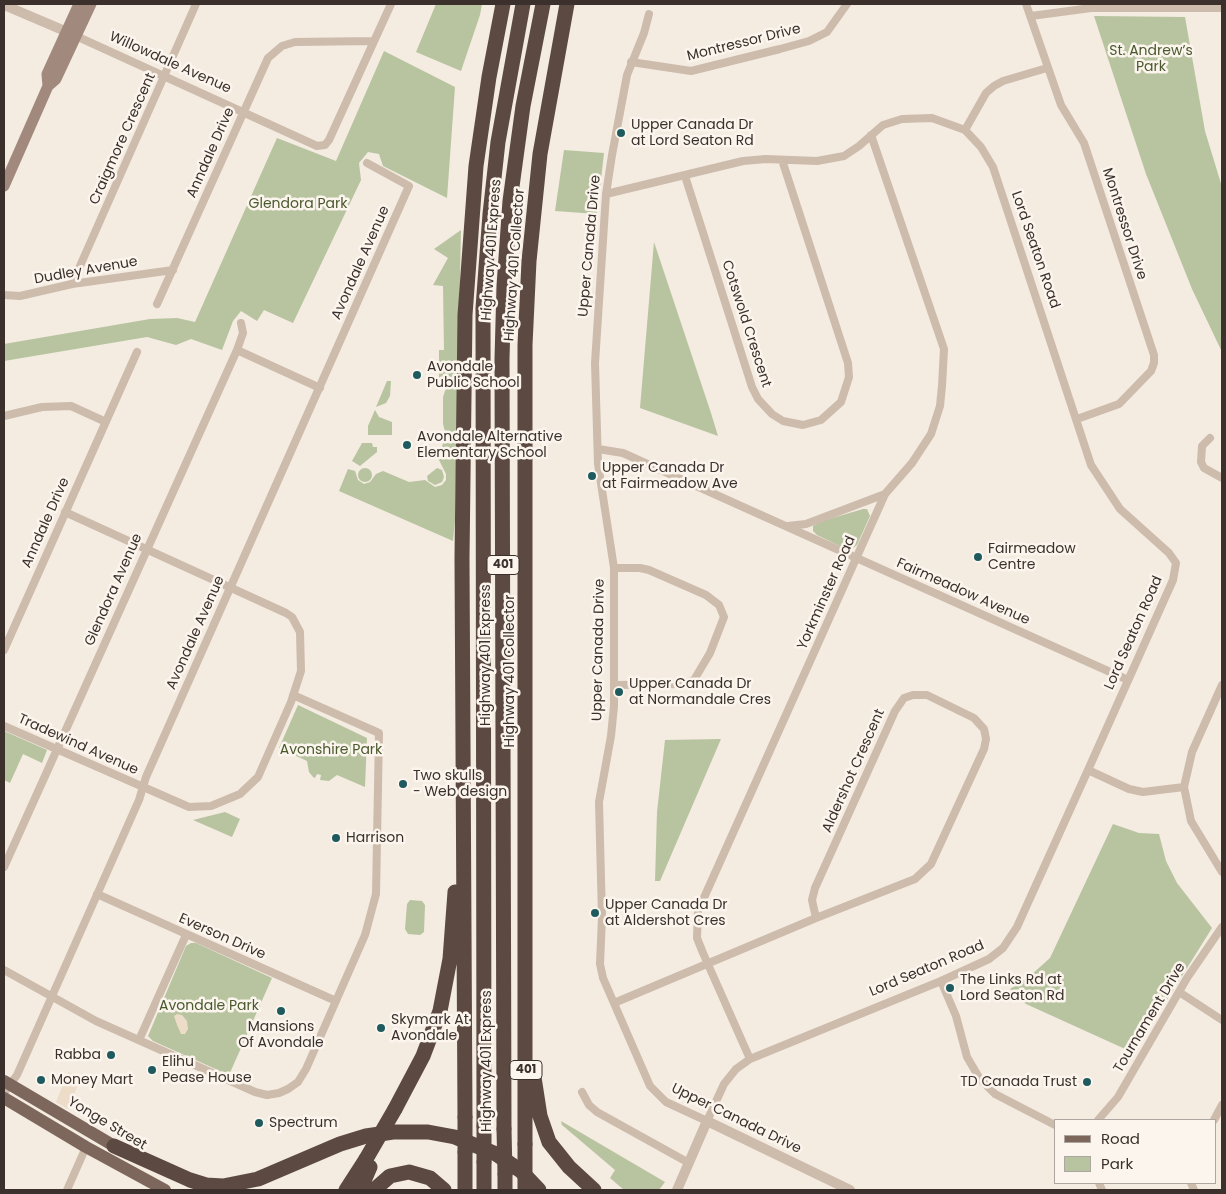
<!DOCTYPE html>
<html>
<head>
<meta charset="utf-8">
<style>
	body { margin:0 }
	#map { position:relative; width:1226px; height:1194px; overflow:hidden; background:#f4ebe1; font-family:Poppins,sans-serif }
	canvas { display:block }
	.frame { position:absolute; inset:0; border:5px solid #3b302b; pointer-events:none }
	.legend { position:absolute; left:1054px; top:1119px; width:162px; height:65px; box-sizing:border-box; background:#fbf5ee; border:1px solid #aea6a0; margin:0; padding:6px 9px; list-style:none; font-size:15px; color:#3b302b }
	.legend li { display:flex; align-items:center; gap:10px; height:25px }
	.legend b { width:25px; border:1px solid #aea6a0 }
</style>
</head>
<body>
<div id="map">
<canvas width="1226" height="1194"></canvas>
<div class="frame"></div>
<ul class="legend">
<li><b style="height:6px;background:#7d675c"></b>Road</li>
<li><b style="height:14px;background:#b8c4a0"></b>Park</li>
</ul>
</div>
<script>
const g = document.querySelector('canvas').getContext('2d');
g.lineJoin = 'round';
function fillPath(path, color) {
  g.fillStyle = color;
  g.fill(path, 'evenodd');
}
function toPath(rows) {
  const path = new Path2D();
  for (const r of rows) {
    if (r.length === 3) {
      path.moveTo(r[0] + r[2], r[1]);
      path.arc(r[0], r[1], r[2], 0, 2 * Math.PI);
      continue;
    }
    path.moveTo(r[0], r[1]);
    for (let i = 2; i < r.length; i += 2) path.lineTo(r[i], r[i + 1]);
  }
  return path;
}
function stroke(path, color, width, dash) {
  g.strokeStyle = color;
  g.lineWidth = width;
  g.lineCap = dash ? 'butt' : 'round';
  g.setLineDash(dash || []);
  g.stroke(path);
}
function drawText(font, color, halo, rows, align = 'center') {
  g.font = font + ' Poppins,sans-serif';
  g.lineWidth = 5;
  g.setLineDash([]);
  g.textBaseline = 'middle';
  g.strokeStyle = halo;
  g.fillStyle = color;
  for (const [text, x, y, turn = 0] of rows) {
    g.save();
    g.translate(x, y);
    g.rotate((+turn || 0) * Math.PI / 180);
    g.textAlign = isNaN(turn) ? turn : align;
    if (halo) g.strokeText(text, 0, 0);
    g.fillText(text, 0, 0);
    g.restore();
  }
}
fillPath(toPath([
	[436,4,482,4,480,15,461,71,416,52],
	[1094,16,1185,17,1205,131,1222,187,1222,352,1192,289,1146,174],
	[384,51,455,87,447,198,383,166,379,154,368,152,359,163,361,180,293,323,264,310,257,321,241,311,233,321,222,350,191,339,176,345,147,337,4,361,4,344,150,319,177,318,195,322,277,138,336,161],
	[564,150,604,153,597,214,555,211],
	[461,230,455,520,453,541,339,491,348,469,355,471,358,480,364,484,370,482,376,474,383,471,409,482,425,480,435,487,442,485,446,480,446,474,438,458,446,435,443,424,443,397,446,388,440,388,439,377,439,350,444,350,443,286,433,285,448,258,434,249],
	[654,242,711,413,718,436,640,408],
	[387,381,391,381,390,396,386,403,376,407],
	[375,410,379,417,392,422,392,435,368,435,368,426],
	[362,443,372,443,373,447,377,447,377,452,360,466,352,461],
	[437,468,442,470,444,477,442,482,435,485,428,481,427,476],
	[365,475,7],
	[863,509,867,509,870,516,857,545,852,549,848,550,817,535,813,531,813,526,819,522],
	[298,705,367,738,365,787,337,775,329,781,320,780,321,775,317,774,315,778,313,777,309,772,307,761,279,748],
	[4,731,47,750,42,763,23,754,10,783,4,780],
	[721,739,660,881,655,881,657,812,665,740],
	[225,812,240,819,232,837,193,820],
	[1113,824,1139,833,1159,834,1166,861,1177,883,1212,928,1134,1053,1026,1004,1010,989,1030,976,1050,958],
	[410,900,422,901,425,905,424,932,420,935,408,934,405,929,407,904],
	[196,943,272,978,229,1075,153,1041,148,1036,186,946,191,943],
	[561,1121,665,1182,659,1190,624,1190,610,1178,615,1170,562,1125]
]), '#b8c4a0');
fillPath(toPath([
	[177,1014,182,1015,187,1021,188,1029,185,1034,181,1034,177,1025,174,1016],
	[68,1072,81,1077,68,1109,56,1102]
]), '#ecdcc8');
stroke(toPath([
	[1026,4,1061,105,1084,143,1154,355,1154,363,1151,371,1119,404,1077,419],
	[1031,16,1091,8,1222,8],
	[76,36,317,146,325,145,329,140,391,4],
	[631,62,691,71,780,49,809,41,827,32,847,4],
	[965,130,986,93,994,86,1003,81,1047,68],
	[685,176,752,387,758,399,772,414,783,421,803,425,821,420,841,402,849,377,848,363,782,160],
	[606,194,743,161,766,159,817,161,844,156,859,146,883,125,902,119,932,118,965,130,981,147,993,167,1091,465,1120,509,1169,553,1176,563,1173,580,1088,770,1017,927,1003,948,989,959,941,981,750,1059,736,1069,724,1084,707,1121,666,1102,650,1086,603,978,600,964,602,917,599,802,611,736,614,706,614,568,598,464,595,363,606,194,612,155,627,75,644,33,649,14],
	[72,284,196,4],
	[4,295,20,296,72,284,173,270],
	[157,304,268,58,282,46,295,42,373,41],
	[237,350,320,388],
	[4,416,42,407,71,406,106,422],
	[1210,438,1202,446,1201,462,1204,468,1222,478],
	[598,449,623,453,1128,680],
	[788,526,806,524,885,494],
	[614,568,640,568,649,570,706,595,719,605,724,617,710,653,694,680,682,684,615,685],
	[4,650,137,352],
	[1222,685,1192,752,1184,787,1191,821,1222,872],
	[4,726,189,807,211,806,240,794,258,777,291,702,301,671,300,632,292,617,286,613,65,512],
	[1088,770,1129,789,1143,792,1184,787],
	[4,867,237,350,243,333,241,323],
	[97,894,336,1001],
	[4,970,96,1021,255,1092,267,1095,279,1093,288,1089,298,1082,306,1069,365,935,376,894,379,733,293,695],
	[941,981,956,1016,967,1057,980,1079,995,1094,1055,1125],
	[1179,992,1222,1020],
	[614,1003,816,918,812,900,815,888,895,711,904,698,913,695,927,695,974,718,984,729,986,739,984,749,931,864,915,879,816,918],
	[139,1040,186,935],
	[750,1059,703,953,697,938,698,911,885,494,912,463,931,434,940,406,942,386,944,349,871,135],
	[582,1092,589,1105,597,1112,689,1163],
	[4,1093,17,1075,139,800,146,777,409,186,367,163],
	[1098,1120,1118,1097,1187,978,1222,927],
	[1214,1120,1222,1105],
	[1099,1183,1102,1190],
	[1191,1183,1194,1190],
	[67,1190,86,1147]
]), '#cdbbac', 8);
stroke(toPath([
	[4,5,72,34],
	[677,1190,707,1121,850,1190]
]), '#cdbbac', 10);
stroke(toPath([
	[48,86,47,74,79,4],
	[4,186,48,86,56,79,91,4]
]), '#a18a7d', 11);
stroke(toPath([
	[4,1081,121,1150],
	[4,1098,86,1147,165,1190]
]), '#7d675c', 12);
stroke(toPath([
	[533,1071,540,1116,549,1142,569,1167,594,1190],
	[395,1109,423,1056,440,1011,450,959,455,892],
	[465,1117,462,558,465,315,476,166,489,77,503,4],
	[484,1126,483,308,490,214,498,142,523,4],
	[504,1129,502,359,504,286,510,201,523,106,543,4],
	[525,1144,525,345,529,261,540,154,567,4],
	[114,1146,190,1180,206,1185,223,1186,258,1179,340,1144,366,1136,393,1132,428,1132,455,1137,496,1154,521,1171,539,1190],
	[465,1152,465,1190],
	[484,1162,484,1190],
	[505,1174,505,1190],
	[346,1190,366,1159],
	[360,1190,370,1167],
	[374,1190,390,1176,409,1172,430,1178,444,1190]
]), '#5c4a42', 15);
stroke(toPath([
	[465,1117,465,1152],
	[484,1126,484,1162],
	[504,1129,505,1174],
	[525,1144,525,1190],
	[366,1159,395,1109]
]), '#5c4a42', 15);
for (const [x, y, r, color] of [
	[621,133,5,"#1f5a5e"],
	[417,375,5,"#1f5a5e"],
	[407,445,5,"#1f5a5e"],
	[592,476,5,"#1f5a5e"],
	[978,557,5,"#1f5a5e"],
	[619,692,5,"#1f5a5e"],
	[403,784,5,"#1f5a5e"],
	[336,838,5,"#1f5a5e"],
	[595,913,5,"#1f5a5e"],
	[950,988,5,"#1f5a5e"],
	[281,1011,5,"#1f5a5e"],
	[381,1028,5,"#1f5a5e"],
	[111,1055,5,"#1f5a5e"],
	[152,1070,5,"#1f5a5e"],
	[41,1080,5,"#1f5a5e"],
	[1087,1082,5,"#1f5a5e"],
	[259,1123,5,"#1f5a5e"]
]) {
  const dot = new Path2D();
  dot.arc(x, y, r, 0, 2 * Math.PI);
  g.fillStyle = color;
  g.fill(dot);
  stroke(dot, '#fbf5ee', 2);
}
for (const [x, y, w] of [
	[503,565,32],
	[526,1070,32]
]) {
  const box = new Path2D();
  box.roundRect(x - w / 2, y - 9.5, w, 19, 4);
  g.fillStyle = '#fbf5ee';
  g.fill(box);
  stroke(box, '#3b302b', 1);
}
drawText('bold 12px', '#3b302b', null, [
	["401",503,565],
	["401",526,1070]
]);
drawText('14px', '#3b302b', '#fbf5ee', [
	["Montressor Drive",744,43,-14],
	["Willowdale Avenue",170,63,24],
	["Craigmore Crescent",123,139,-66],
	["Anndale Drive",211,153,-66],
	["Montressor Drive",1124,224,72],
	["Upper Canada Drive",590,246,-85],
	["Highway 401 Express",492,250,-86],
	["Lord Seaton Road",1035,250,71],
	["Avondale Avenue",361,263,-66],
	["Highway 401 Collector",515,265,-86],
	["Dudley Avenue",86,271,-10],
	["Cotswold Crescent",746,324,72],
	["Anndale Drive",46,523,-66],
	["Glendora Avenue",114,590,-66],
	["Fairmeadow Avenue",963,592,24],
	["Yorkminster Road",827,593,-66],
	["Avondale Avenue",196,633,-66],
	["Lord Seaton Road",1134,633,-66],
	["Upper Canada Drive",599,650,-89],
	["Highway 401 Express",486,655,-90],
	["Highway 401 Collector",510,671,-90],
	["Tradewind Avenue",78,745,24],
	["Aldershot Crescent",854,771,-66],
	["Everson Drive",222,937,24],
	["Lord Seaton Road",927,969,-23],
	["Tournament Drive",1150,1018,-59],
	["Highway 401 Express",487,1061,-90],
	["Upper Canada Drive",736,1119,26],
	["Yonge Street",107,1124,31]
]);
drawText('14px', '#4a5a2e', '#fbf5ee', [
	["St. Andrew’s",1151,51],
	["Park",1151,67],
	["Glendora Park",298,204],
	["Avonshire Park",331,750],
	["Avondale Park",209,1006]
]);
drawText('14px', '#3b302b', '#fbf5ee', [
	["Upper Canada Dr",631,125],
	["at Lord Seaton Rd",631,141],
	["Avondale",427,367],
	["Public School",427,383],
	["Avondale Alternative",417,437],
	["Elementary School",417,453],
	["Upper Canada Dr",602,468],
	["at Fairmeadow Ave",602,484],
	["Fairmeadow",988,549],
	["Centre",988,565],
	["Upper Canada Dr",629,684],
	["at Normandale Cres",629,700],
	["Two skulls",413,776],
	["- Web design",413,792],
	["Harrison",346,838],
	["Upper Canada Dr",605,905],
	["at Aldershot Cres",605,921],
	["The Links Rd at",960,980],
	["Lord Seaton Rd",960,996],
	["Skymark At",391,1020],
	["Avondale",391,1036],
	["Mansions",281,1027,"center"],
	["Of Avondale",281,1043,"center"],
	["Rabba",101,1055,"right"],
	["Elihu",162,1062],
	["Pease House",162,1078],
	["Money Mart",51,1080],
	["TD Canada Trust",1077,1082,"right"],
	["Spectrum",269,1123]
], 'left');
</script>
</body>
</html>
